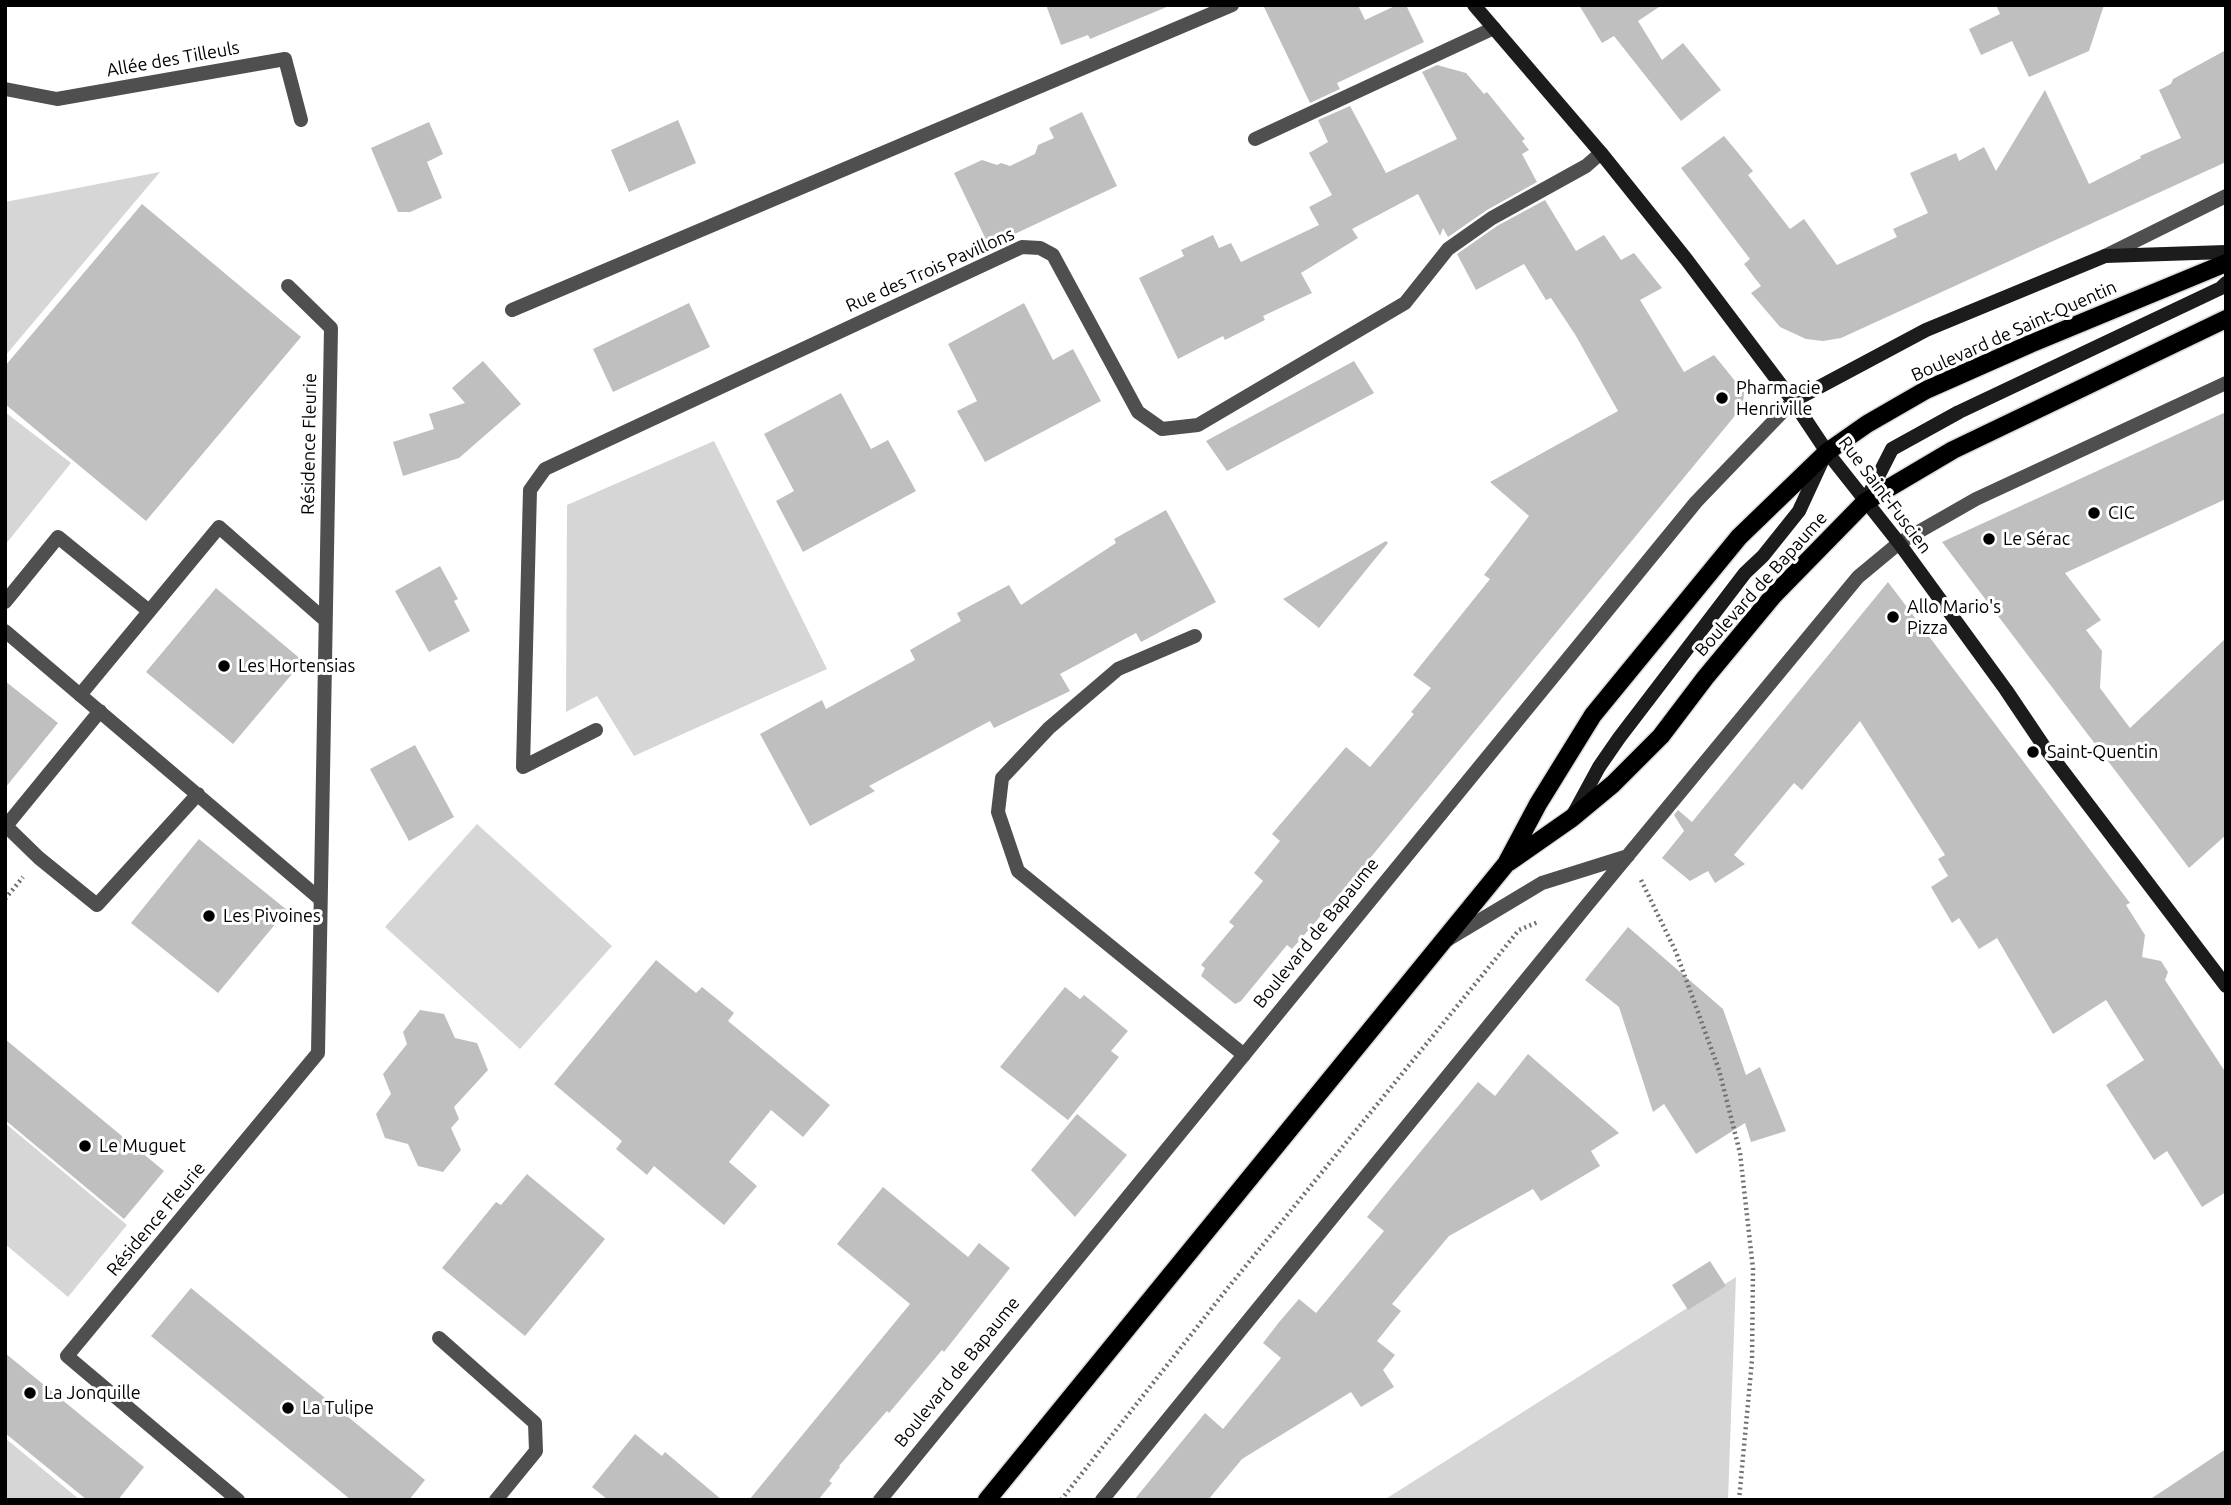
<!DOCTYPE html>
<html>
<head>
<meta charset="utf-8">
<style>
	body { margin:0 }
	#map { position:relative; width:2231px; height:1505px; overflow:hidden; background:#fff; font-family:Ubuntu,sans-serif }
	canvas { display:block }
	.frame { position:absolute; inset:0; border:7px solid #000; pointer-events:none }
</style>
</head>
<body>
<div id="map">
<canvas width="2231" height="1505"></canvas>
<div class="frame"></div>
</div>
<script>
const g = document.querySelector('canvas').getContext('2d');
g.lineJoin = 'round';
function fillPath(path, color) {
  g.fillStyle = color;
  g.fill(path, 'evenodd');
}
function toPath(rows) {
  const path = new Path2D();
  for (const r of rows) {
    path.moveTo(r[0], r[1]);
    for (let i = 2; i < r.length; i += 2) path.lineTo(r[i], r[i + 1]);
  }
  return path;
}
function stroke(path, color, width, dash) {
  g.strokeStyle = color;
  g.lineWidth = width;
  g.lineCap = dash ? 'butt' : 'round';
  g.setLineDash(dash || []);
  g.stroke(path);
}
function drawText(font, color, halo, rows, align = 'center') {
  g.font = font + ' Ubuntu,sans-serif';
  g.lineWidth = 6;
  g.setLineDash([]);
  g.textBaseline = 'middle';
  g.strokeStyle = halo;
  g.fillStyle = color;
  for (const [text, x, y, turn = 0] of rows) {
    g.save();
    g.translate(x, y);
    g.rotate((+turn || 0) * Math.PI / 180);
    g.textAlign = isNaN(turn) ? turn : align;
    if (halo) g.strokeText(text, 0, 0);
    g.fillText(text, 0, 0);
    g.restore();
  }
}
fillPath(toPath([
	[160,172,5,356,5,202],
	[5,412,71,463,5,545],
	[714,441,827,669,634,756,597,696,566,712,567,505],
	[477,824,612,946,520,1049,385,927],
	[5,1123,127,1225,68,1297,5,1244],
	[1736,1277,1728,1500,1384,1500],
	[5,1438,80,1500,5,1500]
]), '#d6d6d6');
fillPath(toPath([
	[1046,5,1169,5,1169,6,1090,39,1088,35,1061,45],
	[1263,5,1358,5,1365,20,1397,5,1406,5,1424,42,1337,83,1340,89,1310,103],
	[1579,5,1662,5,1638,21,1662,60,1683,43,1721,90,1681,121,1614,36,1602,43],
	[1996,5,2104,5,2089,51,2029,77,2012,41,1981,55,1969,29,2000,14],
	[2226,50,2226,162,1841,338,1823,341,1806,339,1780,327,1751,293,1761,286,1744,264,1750,259,1681,168,1724,136,1753,171,1748,175,1790,229,1804,219,1837,265,1897,237,1893,229,1928,213,1910,173,1956,153,1959,161,1984,147,1996,171,2045,90,2089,184,2141,158,2140,156,2181,138,2159,90,2171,84,2173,79],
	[1437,65,1466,73,1484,94,1487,92,1525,139,1522,141,1529,150,1522,154,1537,182,1487,210,1448,237,1443,228,1440,236,1418,194,1352,229,1358,238,1301,273,1312,293,1263,316,1265,320,1225,340,1223,336,1178,359,1139,278,1184,256,1181,250,1213,235,1219,248,1231,243,1241,262,1319,225,1309,207,1332,195,1309,153,1328,142,1318,120,1350,106,1386,173,1457,139,1422,72],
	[1082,112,1117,186,989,246,954,173,982,160,997,165,1001,163,1010,166,1035,154,1038,145,1054,138,1049,128],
	[678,120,696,163,629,192,611,150],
	[429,122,443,154,427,162,442,198,410,212,398,212,371,148],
	[1545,200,1576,251,1604,235,1621,260,1634,253,1662,288,1640,300,1684,372,1714,355,1744,392,1743,406,1357,874,1292,949,1287,945,1241,1001,1235,1004,1201,976,1205,968,1201,965,1234,926,1229,922,1263,881,1254,873,1280,841,1272,834,1346,747,1370,767,1414,714,1411,712,1431,688,1413,675,1490,579,1484,575,1529,516,1490,482,1618,411,1576,336,1551,298,1546,300,1524,264,1476,290,1457,254,1497,226],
	[142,204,301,337,146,521,5,404,5,366],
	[689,303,710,347,613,392,593,349],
	[1024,303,1053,360,1073,349,1101,401,985,462,957,411,977,401,948,344],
	[483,361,521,404,459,458,403,476,393,442,434,429,429,414,465,403,452,388],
	[1354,361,1374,393,1227,471,1206,441],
	[841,393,871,449,888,440,916,491,803,552,776,501,794,491,764,434],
	[2226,412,2226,499,2065,573,2101,620,2086,630,2102,651,2100,688,2130,728,2226,638,2226,835,2189,868,1942,542],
	[1166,510,1216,602,1141,642,1136,633,1060,674,1070,691,994,728,990,721,869,786,875,791,810,826,760,734,822,700,826,709,915,660,910,650,961,621,957,613,1009,585,1021,605,1116,543,1114,539],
	[1386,541,1388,543,1319,628,1283,599],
	[440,566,458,599,454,601,470,631,429,652,395,591],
	[1888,582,2130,903,2126,905,2145,935,2142,957,2161,961,2168,972,2165,980,2226,1073,2226,1192,2202,1207,2167,1151,2154,1160,2106,1085,2144,1060,2106,1000,2053,1034,1997,938,1979,949,1959,918,1952,923,1931,887,1948,876,1938,859,1945,855,1860,721,1802,790,1794,783,1734,855,1745,864,1715,883,1708,871,1690,881,1662,858,1684,831,1674,815,1678,810,1692,822],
	[216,588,303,661,233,744,146,672],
	[5,681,58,723,5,788],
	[415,745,454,817,409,841,370,769],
	[199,839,287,910,218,993,131,923],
	[1628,927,1723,1009,1746,1075,1760,1067,1786,1131,1751,1142,1745,1123,1696,1154,1664,1104,1653,1112,1619,1007,1585,980],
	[656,960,696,993,702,987,734,1013,728,1021,830,1105,803,1137,771,1110,729,1162,757,1186,724,1225,654,1166,647,1175,616,1149,622,1141,554,1084],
	[1065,987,1080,999,1084,995,1128,1031,1111,1051,1119,1057,1068,1120,1000,1067],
	[420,1010,444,1014,455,1038,477,1043,488,1070,454,1107,459,1119,451,1128,461,1150,443,1172,418,1166,408,1144,385,1138,376,1114,391,1094,383,1074,407,1044,403,1032],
	[5,1039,164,1171,124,1219,5,1120],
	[1528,1054,1619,1133,1591,1151,1600,1166,1541,1201,1533,1189,1449,1236,1392,1304,1401,1311,1377,1341,1395,1355,1383,1370,1394,1387,1361,1407,1351,1392,1242,1459,1208,1500,1134,1500,1205,1413,1223,1429,1281,1358,1263,1343,1280,1321,1299,1299,1316,1313,1384,1231,1367,1217,1393,1185,1478,1082,1495,1096],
	[1077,1114,1127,1155,1075,1217,1031,1170],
	[527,1174,605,1239,525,1336,442,1268,496,1202,501,1205],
	[883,1187,968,1257,979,1243,1010,1268,944,1352,942,1350,889,1413,887,1411,839,1466,840,1467,829,1481,832,1483,818,1500,749,1500,910,1304,837,1244],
	[1710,1261,1726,1286,1688,1310,1672,1285],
	[191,1288,425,1480,409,1500,351,1500,151,1336],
	[5,1353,144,1467,118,1500,87,1500,5,1433],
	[635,1434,662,1456,665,1452,722,1500,608,1500,592,1487],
	[2226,1449,2226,1500,2149,1500]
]), '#bfbfbf');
const primary = toPath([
	[1509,862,1572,818,1613,784,1661,736,1705,678,1773,596,1865,502,1953,450,2226,319],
	[987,1500,1506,864,1538,804,1593,715,1739,537,1827,452,1867,424,1926,390,2030,344,2226,263]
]);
stroke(primary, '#dbdbdb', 21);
stroke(toPath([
	[1641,880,1676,952,1719,1070,1740,1153,1753,1269,1752,1360,1739,1500],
	[5,899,23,877],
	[1061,1500,1227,1289,1519,930,1538,922]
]), '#717171', 4.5, [2, 3.5]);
stroke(toPath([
	[1255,139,1494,28],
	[512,310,1232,5],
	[5,602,58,537,149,611],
	[5,631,320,899],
	[1195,636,1118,669,1049,728,1002,778,998,812,1018,871,1244,1055],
	[80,695,219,527,325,620],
	[100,711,6,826,39,858,97,905,198,794],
	[439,1338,535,1423,536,1451,496,1500],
	[238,1500,67,1356,318,1053,331,328,288,286]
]), '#4f4f4f', 14);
stroke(toPath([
	[5,89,57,99,285,59,301,120],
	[2105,256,2226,196],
	[596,730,523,767,530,490,545,469,1022,247,1040,248,1053,255,1138,412,1162,429,1198,425,1405,303,1448,249,1492,218,1586,166,1601,153],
	[1447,940,1542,883,1628,856],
	[880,1500,1696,502,1793,401],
	[1102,1500,1587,905,1858,577,1899,543,1976,499,2226,383]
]), '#4f4f4f', 14);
stroke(toPath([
	[1474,5,1601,153,1686,259,1793,401,1827,452,1899,543,2006,690,2043,745,2226,986],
	[1793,401,1926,330,2105,256,2226,252],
	[1865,502,1892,449,1959,412,2221,288,2226,283],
	[1574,813,1599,767,1619,738,1745,573,1763,556,1799,511,1823,459]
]), '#1c1c1c', 14);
stroke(primary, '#000', 18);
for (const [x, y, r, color] of [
	[1722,398,7,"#000"],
	[2094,513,7,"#000"],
	[1989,539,7,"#000"],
	[1893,617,7,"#000"],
	[224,666,7,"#000"],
	[2033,752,7,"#000"],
	[209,916,7,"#000"],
	[85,1146,7,"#000"],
	[30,1393,7,"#000"],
	[288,1408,7,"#000"]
]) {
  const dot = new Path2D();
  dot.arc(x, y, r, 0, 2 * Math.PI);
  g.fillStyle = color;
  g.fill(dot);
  stroke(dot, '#fff', 2.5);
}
drawText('18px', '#000', '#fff', [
	["Allée des Tilleuls",173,59,-10],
	["Rue des Trois Pavillons",930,270,-24],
	["Boulevard de Saint-Quentin",2014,331,-24],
	["Résidence Fleurie",309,444,-89],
	["Rue Saint-Fuscien",1885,495,53],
	["Boulevard de Bapaume",1761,584,-48],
	["Boulevard de Bapaume",1316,933,-51],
	["Résidence Fleurie",156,1219,-50],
	["Boulevard de Bapaume",957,1372,-51]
]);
drawText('18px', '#000', '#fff', [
	["Pharmacie",1736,388],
	["Henriville",1736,409],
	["CIC",2108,513],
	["Le Sérac",2003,539],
	["Allo Mario's",1907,607],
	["Pizza",1907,628],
	["Les Hortensias",238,666],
	["Saint-Quentin",2047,752],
	["Les Pivoines",223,916],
	["Le Muguet",99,1146],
	["La Jonquille",44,1393],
	["La Tulipe",302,1408]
], 'left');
</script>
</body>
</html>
